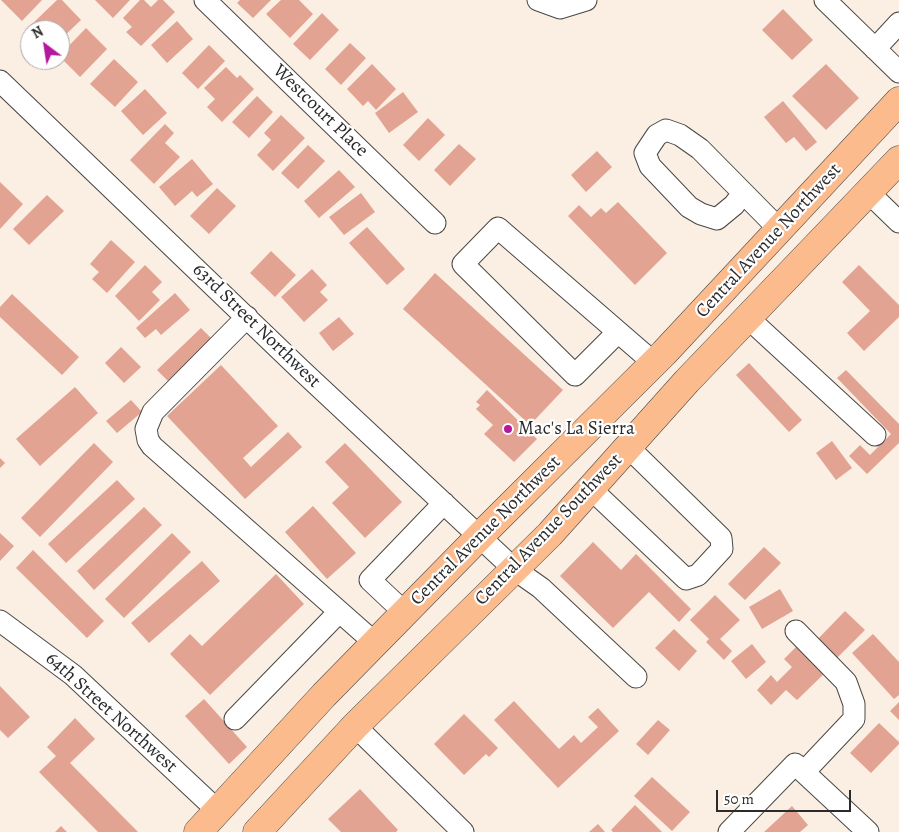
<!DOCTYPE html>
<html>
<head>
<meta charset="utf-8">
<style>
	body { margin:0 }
	#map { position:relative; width:899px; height:832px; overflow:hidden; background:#faefe2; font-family:Alegreya,serif }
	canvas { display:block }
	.north { position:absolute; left:20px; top:20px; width:50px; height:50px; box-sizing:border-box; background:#fff; border:1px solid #aaa; border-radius:50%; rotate:329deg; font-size:14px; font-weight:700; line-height:20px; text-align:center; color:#2b2b2b }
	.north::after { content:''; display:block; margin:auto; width:18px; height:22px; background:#b5179e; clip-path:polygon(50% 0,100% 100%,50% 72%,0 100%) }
	.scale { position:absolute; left:716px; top:790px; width:135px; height:22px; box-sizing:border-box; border:2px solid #2b2b2b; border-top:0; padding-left:6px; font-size:15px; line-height:18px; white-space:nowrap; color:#2b2b2b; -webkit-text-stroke:4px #fff; paint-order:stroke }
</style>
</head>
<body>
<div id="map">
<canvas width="899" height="832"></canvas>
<div class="north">N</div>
<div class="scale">50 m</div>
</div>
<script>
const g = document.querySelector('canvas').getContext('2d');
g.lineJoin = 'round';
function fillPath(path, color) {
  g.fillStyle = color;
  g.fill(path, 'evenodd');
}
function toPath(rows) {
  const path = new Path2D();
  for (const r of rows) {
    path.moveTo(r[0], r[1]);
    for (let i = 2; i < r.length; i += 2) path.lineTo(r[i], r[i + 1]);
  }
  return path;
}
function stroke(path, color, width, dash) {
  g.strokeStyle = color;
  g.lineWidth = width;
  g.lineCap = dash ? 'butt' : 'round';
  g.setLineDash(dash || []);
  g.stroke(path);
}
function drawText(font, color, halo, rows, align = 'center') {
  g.font = font + ' Alegreya,serif';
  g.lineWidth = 4.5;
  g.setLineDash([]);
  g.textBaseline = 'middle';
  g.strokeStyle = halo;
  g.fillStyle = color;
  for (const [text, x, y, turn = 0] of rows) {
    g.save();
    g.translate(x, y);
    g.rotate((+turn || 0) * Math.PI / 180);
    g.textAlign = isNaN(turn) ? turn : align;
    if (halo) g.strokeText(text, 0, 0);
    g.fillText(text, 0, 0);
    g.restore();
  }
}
fillPath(toPath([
	[1,0,42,0,22,21],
	[57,0,62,0,81,20,60,40,60,30,33,30,30,26],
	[95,0,130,0,113,18],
	[140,0,144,0,151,7,158,0,163,0,175,12,141,46,126,32,132,27,123,18],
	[240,0,271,0,253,18,237,3],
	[281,0,299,0,313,14,290,38,266,14],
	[783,9,813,40,792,60,762,30],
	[322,13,339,30,310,60,293,44],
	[177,21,193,39,167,63,151,45],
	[86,28,107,49,80,77,60,57,60,55],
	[350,43,366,58,341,85,325,69],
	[209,45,225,61,198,89,182,73],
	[114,59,138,82,115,107,90,84],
	[372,64,396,89,376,110,368,101,363,106,347,89],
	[826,64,859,98,826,130,792,96],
	[226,67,237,78,240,75,254,89,222,122,207,107,215,99,204,88],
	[145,89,167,113,143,135,121,111],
	[403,92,418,112,389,133,375,113],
	[257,96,273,112,249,138,232,122],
	[783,101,817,142,806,151,794,137,786,143,764,117],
	[281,115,305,138,273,171,257,155,271,140,264,133],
	[428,118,445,135,419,161,403,145],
	[165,124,174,133,165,143,180,157,154,184,130,160],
	[459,144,476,159,450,186,434,170],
	[308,145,325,161,298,189,281,173],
	[597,151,612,167,586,192,571,175],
	[192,159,213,184,197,197,192,191,175,206,159,187],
	[339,170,355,187,319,218,304,201],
	[0,182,23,204,0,229],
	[217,188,236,206,209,234,190,216],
	[361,193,375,212,344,235,329,217],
	[47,195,64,211,29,245,13,229],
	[618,202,667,253,635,285,568,216,579,205,591,217,601,208,606,213],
	[367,227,405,269,387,285,349,243],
	[111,240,135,262,107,293,92,279,99,272,90,264],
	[271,251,296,275,275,297,250,273],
	[145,265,162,282,152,292,160,300,139,321,115,296],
	[859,265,899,305,899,317,864,351,847,333,870,311,842,282],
	[312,269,327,285,320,292,328,300,304,322,281,297],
	[435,273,563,390,530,425,403,309],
	[175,293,190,310,161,335,156,329,145,338,136,328],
	[12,294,79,357,62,375,0,317,0,307],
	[339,317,354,334,333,351,319,333],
	[201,328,212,339,168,381,157,370],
	[121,347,141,367,124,383,105,363],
	[749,363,802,420,789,432,736,375],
	[221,365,278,426,243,458,251,467,288,432,302,447,245,499,167,416],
	[846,370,899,424,899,443,867,474,849,456,860,445,870,455,891,434,837,378],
	[75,387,98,413,40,466,16,439],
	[487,390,537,439,514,462,484,434,493,425,476,409,480,405,476,402],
	[131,400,142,412,117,433,106,421],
	[832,441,852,468,836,480,816,453],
	[94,443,113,462,40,537,21,518],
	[345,443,402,502,365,538,332,503,349,487,325,462],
	[0,458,5,463,0,468],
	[117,480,135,499,66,563,48,544],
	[313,506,356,553,327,579,285,532],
	[144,507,162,525,94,590,77,571],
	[0,533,14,546,0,561],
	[172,533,191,552,124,618,105,599],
	[593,542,621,570,636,554,691,609,679,622,649,592,613,628,560,576],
	[764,547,781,563,745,600,728,584],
	[33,550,104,621,87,638,16,568],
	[202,561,220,581,149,643,131,623],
	[276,574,304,604,210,695,170,654,190,634,202,646],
	[780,589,793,611,762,629,749,607],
	[715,595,740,620,720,639,732,651,724,660,706,642,709,639,690,620],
	[845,611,865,630,834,661,815,642],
	[674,629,697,651,679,671,655,648],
	[873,634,899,662,899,695,894,699,852,653],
	[800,643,827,671,797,700,786,690,771,705,757,690,771,675,777,682,792,667,784,659],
	[752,644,766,662,746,679,731,661],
	[0,686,30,717,8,738,0,730],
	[204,699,247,747,229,764,185,716],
	[514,701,559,749,574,735,581,743,598,727,588,717,598,708,619,731,558,788,494,720],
	[899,702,899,720,890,711],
	[464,714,498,748,489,757,486,754,464,775,434,744],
	[75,718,95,739,70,763,138,832,98,832,39,772,56,756,47,747],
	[658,720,670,730,648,755,636,744],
	[879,723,899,742,899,744,871,773,850,753],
	[652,777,690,812,672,831,634,796],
	[360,789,398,830,396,832,341,832,328,819],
	[635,805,662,832,613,832,611,830],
	[792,806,808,825,800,832,764,832],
	[598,824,605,832,589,832],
	[61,826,67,832,55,832]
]), '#e2a392');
const minor = toPath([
	[205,0,435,223],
	[538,0,560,8,586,0],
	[825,0,899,72],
	[875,49,899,23],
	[0,81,300,369,514,569,541,588,636,677],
	[868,192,899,222],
	[743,193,734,205,717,219,701,214,689,207,650,166,645,153,657,135,666,130,680,135,700,149,780,230],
	[247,317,153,412,146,429,148,440,152,446,375,643],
	[748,318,875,435],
	[618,332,575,375,463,264,498,228,639,350,654,363],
	[591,489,686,579,698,575,722,549,721,538,628,447],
	[405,613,370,580,444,503],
	[0,621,73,675,218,811],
	[796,631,846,682,854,704,854,719,804,772],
	[235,719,339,612],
	[355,726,463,832],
	[729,832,795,764,868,832]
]);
const major = toPath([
	[198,832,324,695,480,536,664,353,899,101],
	[257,832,355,726,550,534,687,381,899,160]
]);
stroke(minor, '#4a4846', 23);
stroke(major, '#4a4846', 29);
stroke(minor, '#fff', 21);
stroke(major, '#fbbb8d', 28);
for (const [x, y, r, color] of [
	[508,429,5,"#b5179e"]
]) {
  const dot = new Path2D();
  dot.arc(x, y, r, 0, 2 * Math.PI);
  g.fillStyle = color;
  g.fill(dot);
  stroke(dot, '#fff', 2);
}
drawText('19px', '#2b2b2b', '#fff', [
	["Westcourt Place",320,111,44],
	["Central Avenue Northwest",769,241,-47],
	["63rd Street Northwest",256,326,44],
	["Central Avenue Southwest",549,530,-46],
	["Central Avenue Northwest",486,531,-45],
	["64th Street Northwest",111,713,42]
]);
drawText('19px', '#2b2b2b', '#fff', [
	["Mac's La Sierra",518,429]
], 'left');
</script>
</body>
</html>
